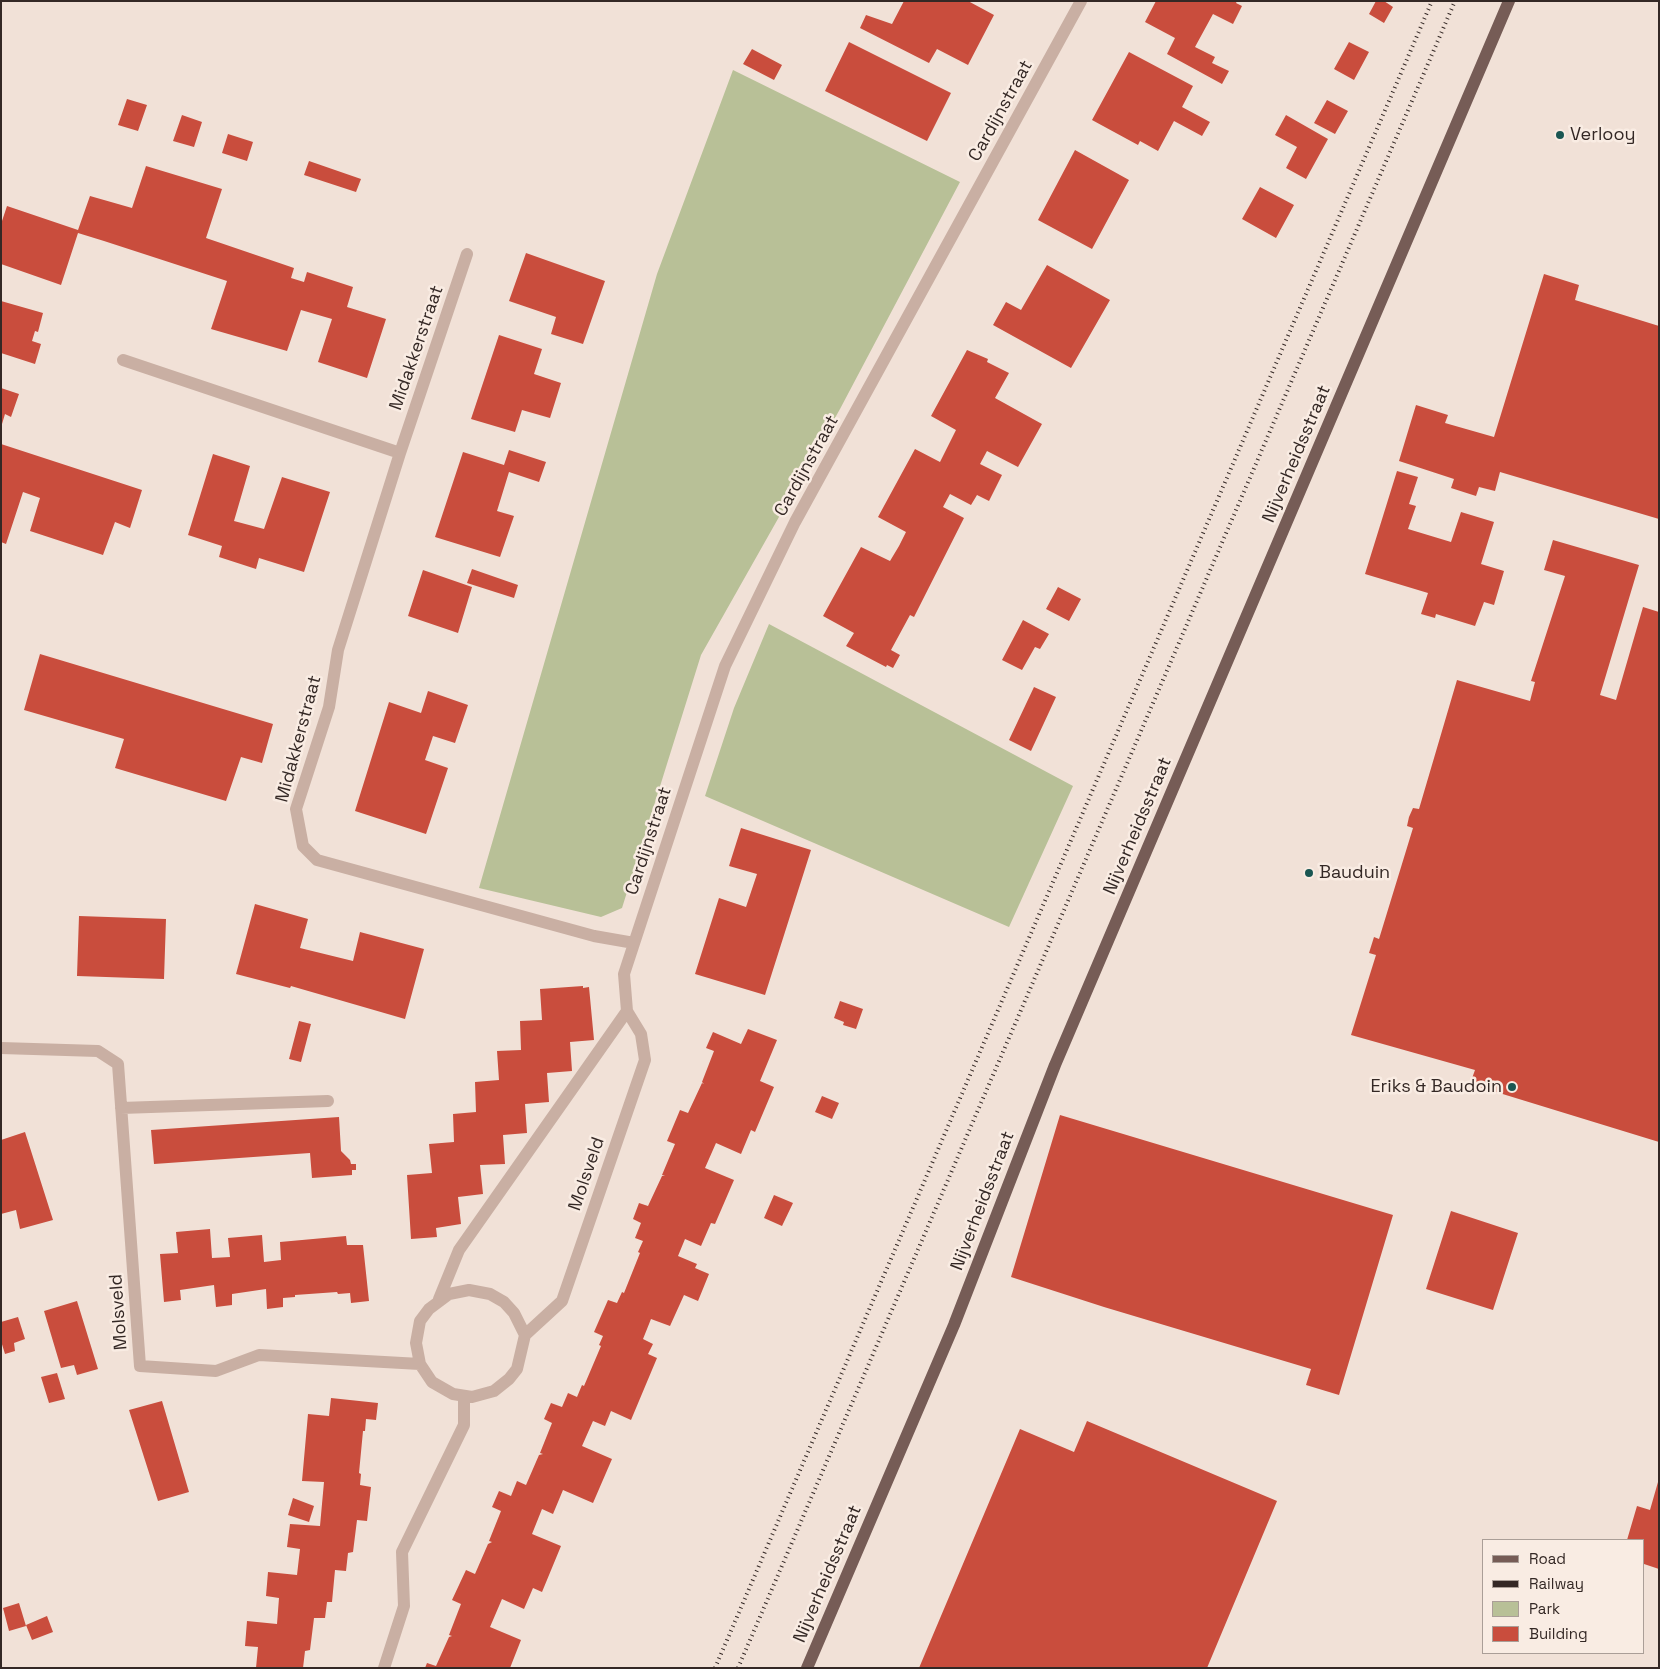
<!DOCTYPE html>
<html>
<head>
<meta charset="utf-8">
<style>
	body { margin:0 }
	#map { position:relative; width:1660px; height:1669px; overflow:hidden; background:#f1e1d7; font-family:"Space Grotesk",sans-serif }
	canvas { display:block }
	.frame { position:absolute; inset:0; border:2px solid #342825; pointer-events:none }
	.legend { position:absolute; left:1482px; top:1539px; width:162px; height:115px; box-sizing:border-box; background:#f9ece3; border:1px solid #aa9e97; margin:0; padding:6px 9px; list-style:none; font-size:15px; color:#342825 }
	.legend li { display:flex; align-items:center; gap:10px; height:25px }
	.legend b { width:25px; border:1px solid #aa9e97 }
</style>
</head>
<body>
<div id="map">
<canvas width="1660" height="1669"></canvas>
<div class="frame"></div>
<ul class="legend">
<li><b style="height:6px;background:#765c56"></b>Road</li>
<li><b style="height:6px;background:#342825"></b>Railway</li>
<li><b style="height:14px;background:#b8c097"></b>Park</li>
<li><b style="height:14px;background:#c94d3d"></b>Building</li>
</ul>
</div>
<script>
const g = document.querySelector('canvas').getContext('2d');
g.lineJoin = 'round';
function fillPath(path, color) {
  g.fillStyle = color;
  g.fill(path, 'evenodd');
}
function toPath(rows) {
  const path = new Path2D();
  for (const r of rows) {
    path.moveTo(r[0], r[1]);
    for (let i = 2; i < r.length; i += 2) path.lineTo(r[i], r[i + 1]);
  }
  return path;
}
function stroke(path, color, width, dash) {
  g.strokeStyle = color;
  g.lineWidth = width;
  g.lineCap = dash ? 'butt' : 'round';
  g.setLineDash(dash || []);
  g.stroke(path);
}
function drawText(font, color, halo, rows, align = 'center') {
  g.font = font + ' "Space Grotesk",sans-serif';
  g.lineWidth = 5;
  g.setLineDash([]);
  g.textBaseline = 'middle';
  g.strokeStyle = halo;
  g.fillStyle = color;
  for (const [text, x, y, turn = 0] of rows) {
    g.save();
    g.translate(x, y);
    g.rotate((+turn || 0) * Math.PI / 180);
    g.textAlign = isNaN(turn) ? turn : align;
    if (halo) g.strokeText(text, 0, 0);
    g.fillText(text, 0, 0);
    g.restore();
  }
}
fillPath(toPath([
	[733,70,960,182,840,409,701,655,622,908,601,917,479,888,657,274],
	[769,624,1073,786,1009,927,705,796,734,708]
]), '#b8c097');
fillPath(toPath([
	[904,1,968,1,994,15,968,65,937,49,929,63,860,28,866,15,892,24],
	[1156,1,1237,1,1236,3,1242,6,1233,24,1213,14,1195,47,1215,57,1212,63,1229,71,1222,84,1167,54,1175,38,1145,22],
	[1376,1,1384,1,1393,7,1384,23,1369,14],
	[849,42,951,93,927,141,825,91],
	[1349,42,1369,52,1354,80,1334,69],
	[752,49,782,65,774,80,743,64],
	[1129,52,1193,86,1182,107,1210,122,1202,136,1174,121,1158,151,1140,141,1138,145,1092,120],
	[127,99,147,105,138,131,118,125],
	[1327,100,1348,111,1335,134,1314,123],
	[182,115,202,122,194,147,173,141],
	[1286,115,1328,139,1306,179,1286,168,1297,147,1275,135],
	[228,134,253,142,247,161,222,153],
	[1075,150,1129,180,1092,249,1038,220],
	[309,161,361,179,356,192,304,175],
	[146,166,222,189,206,238,294,268,291,278,304,282,307,272,353,287,347,307,386,319,367,378,318,362,332,319,301,310,287,351,211,329,227,281,104,241,78,233,61,285,1,264,1,224,7,206,78,230,90,196,132,208],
	[1260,187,1294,205,1276,238,1242,219],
	[526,253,605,281,583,344,551,334,556,317,509,301],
	[1047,265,1110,300,1071,368,993,325,1006,302,1021,310],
	[1544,274,1579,285,1575,300,1659,326,1659,519,1500,472,1495,491,1479,487,1476,496,1451,488,1454,479,1399,461,1416,405,1448,415,1445,423,1494,437],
	[1,301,43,313,38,332,35,331,32,341,41,344,35,364,1,353],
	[499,335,542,349,534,374,561,383,550,418,522,410,515,432,471,419],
	[967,350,988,359,987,362,1009,373,995,398,1042,424,1018,467,987,451,980,464,1002,475,989,501,977,495,971,505,950,494,943,507,964,518,914,617,910,615,891,650,900,655,893,668,887,665,886,667,846,646,854,633,823,616,861,547,890,561,899,546,906,532,878,517,915,449,940,462,956,430,931,416],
	[1,388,19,394,11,417,5,414,2,424],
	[1,444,142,490,130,528,115,522,103,555,30,531,40,498,23,492,6,544,1,542],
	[509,450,546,462,539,482,509,472,497,511,514,516,500,557,435,537,463,452,504,465],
	[213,454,250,466,234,521,264,529,282,477,330,492,304,572,259,558,256,569,219,557,222,546,188,535],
	[1397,471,1418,477,1409,504,1416,506,1408,529,1451,542,1461,512,1494,522,1481,564,1504,571,1494,605,1484,602,1475,626,1436,614,1435,618,1421,614,1428,593,1365,574],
	[1553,540,1639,565,1600,695,1616,700,1643,607,1659,612,1659,1142,1470,1084,1475,1070,1351,1035,1376,955,1369,953,1374,937,1379,939,1413,828,1407,826,1409,817,1413,808,1419,809,1457,680,1530,701,1535,682,1531,681,1565,576,1544,570],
	[472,569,518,585,514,598,467,583],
	[423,570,472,587,458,633,408,616],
	[1058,587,1081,599,1069,621,1046,609],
	[1023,620,1049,634,1040,649,1035,647,1022,670,1002,660],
	[40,654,273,724,262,763,241,757,226,801,115,768,124,739,24,710],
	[1034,687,1056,697,1031,751,1009,740],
	[428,691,468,705,455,743,433,736,425,760,448,768,426,834,355,811,389,702,421,713],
	[741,828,811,850,765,995,695,974,719,898,746,907,757,874,729,866],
	[255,904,308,919,300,948,353,961,360,932,424,949,405,1019,291,986,290,988,236,974],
	[79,916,166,919,164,979,77,976],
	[583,986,583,988,589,987,594,1040,570,1042,572,1071,547,1073,549,1102,525,1104,527,1133,503,1135,505,1164,480,1165,483,1194,458,1197,461,1224,436,1228,437,1237,411,1239,407,1175,432,1173,429,1144,454,1142,453,1114,476,1112,475,1082,499,1080,497,1051,521,1050,520,1021,542,1020,540,989],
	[840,1001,863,1009,856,1029,843,1025,844,1022,834,1018],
	[299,1021,311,1024,301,1062,289,1059],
	[748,1029,777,1040,760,1081,774,1087,755,1132,751,1130,741,1154,716,1143,705,1168,734,1180,715,1224,711,1223,701,1246,685,1239,678,1256,697,1264,695,1268,709,1274,698,1301,684,1295,670,1326,651,1319,643,1339,653,1344,648,1354,657,1358,631,1420,611,1411,605,1426,593,1421,582,1446,612,1459,593,1503,563,1490,553,1514,542,1509,532,1534,561,1546,542,1592,533,1588,524,1609,502,1599,490,1627,521,1640,510,1668,425,1668,427,1663,436,1666,449,1637,452,1636,449,1635,461,1604,452,1600,466,1570,475,1574,488,1544,492,1542,489,1541,501,1511,492,1507,499,1491,511,1496,517,1481,526,1485,539,1455,543,1454,540,1453,552,1423,544,1419,551,1403,562,1407,568,1393,577,1397,582,1385,584,1386,601,1346,599,1345,603,1336,594,1332,608,1300,617,1303,622,1292,624,1293,640,1253,638,1252,643,1241,635,1238,641,1223,633,1219,639,1203,648,1206,662,1176,665,1176,662,1175,675,1144,667,1141,680,1110,688,1113,702,1083,704,1084,702,1082,714,1051,706,1048,713,1032,741,1044],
	[822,1096,839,1103,832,1119,815,1112],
	[1060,1115,1393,1215,1339,1395,1306,1385,1311,1369,1104,1307,1011,1277],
	[339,1117,341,1151,350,1160,351,1164,356,1164,356,1170,352,1170,352,1175,312,1178,310,1153,154,1164,151,1130],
	[25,1132,53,1220,20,1229,16,1210,1,1214,1,1140],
	[774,1195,793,1203,782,1226,764,1218],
	[1451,1211,1518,1233,1493,1310,1426,1289],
	[210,1229,212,1258,230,1257,228,1238,262,1235,264,1262,281,1260,280,1242,346,1236,347,1245,363,1245,369,1301,351,1303,350,1293,338,1294,337,1292,295,1295,295,1297,283,1298,283,1307,267,1309,266,1289,232,1294,232,1305,216,1307,214,1285,180,1290,181,1300,164,1302,160,1254,178,1253,176,1232],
	[77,1301,98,1369,77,1375,74,1365,61,1368,44,1311],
	[18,1317,25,1339,14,1343,15,1351,5,1354,1,1341,1,1322],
	[57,1373,65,1399,49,1403,41,1377],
	[331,1398,378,1403,376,1420,366,1419,365,1431,363,1431,359,1473,361,1474,360,1485,371,1487,367,1521,357,1520,353,1552,348,1553,346,1571,335,1570,332,1602,327,1602,325,1618,314,1618,310,1650,305,1651,303,1668,256,1668,258,1647,245,1646,247,1621,277,1624,279,1598,266,1596,268,1572,297,1575,300,1549,287,1547,290,1524,320,1526,324,1482,302,1481,308,1414,329,1416],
	[162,1401,189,1492,158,1501,129,1410],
	[1087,1421,1277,1501,1207,1668,919,1668,1020,1429,1074,1452],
	[1658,1482,1659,1482,1659,1569,1644,1564,1644,1540,1627,1540,1637,1506,1650,1510],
	[293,1498,314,1506,309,1522,288,1515],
	[19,1603,26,1626,9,1631,3,1608],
	[47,1616,53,1632,32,1640,26,1625]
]), '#c94d3d');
stroke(toPath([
	[467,254,400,453,338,650,329,707,296,809,303,846,317,860,594,936,634,943],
	[123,360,400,453],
	[1,1048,98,1051,118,1064,140,1366,216,1371,259,1355,420,1364],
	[121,1108,328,1101],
	[469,1290,490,1294,504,1302,514,1313,525,1335,517,1369,509,1379,494,1391,472,1397,453,1394,432,1382,420,1364,416,1343,420,1321,429,1309,449,1294,469,1290],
	[439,1299,459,1250,627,1011],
	[525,1335,562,1301,645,1060,641,1034,627,1011,624,974,725,666,795,522,1081,1],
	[384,1668,404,1606,402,1552,464,1425,464,1397]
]), '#c9afa3', 12);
stroke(toPath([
	[807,1668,954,1325,1055,1065,1509,1]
]), '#765c56', 12);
stroke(toPath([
	[715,1668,1432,1],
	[738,1668,1455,1]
]), '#342825', 4, [1, 4]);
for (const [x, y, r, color] of [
	[1560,135,5,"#1a5652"],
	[1309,873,5,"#1a5652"],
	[1512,1087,5,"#1a5652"]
]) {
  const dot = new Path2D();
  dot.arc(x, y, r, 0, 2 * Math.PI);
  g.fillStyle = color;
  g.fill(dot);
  stroke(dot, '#f9ece3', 2);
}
drawText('18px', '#342825', '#f9ece3', [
	["Cardijnstraat",1001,111,-61],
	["Midakkerstraat",417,348,-71],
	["Nijverheidsstraat",1297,454,-67],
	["Cardijnstraat",807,466,-61],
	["Midakkerstraat",299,739,-75],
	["Nijverheidsstraat",1138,826,-67],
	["Cardijnstraat",649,841,-72],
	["Molsveld",587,1174,-71],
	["Nijverheidsstraat",983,1201,-69],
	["Molsveld",119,1312,-94],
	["Nijverheidsstraat",828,1574,-67]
]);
drawText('18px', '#342825', '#f9ece3', [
	["Verlooy",1570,135],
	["Bauduin",1319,873],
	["Eriks & Baudoin",1502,1087,"right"]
], 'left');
</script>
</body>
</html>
